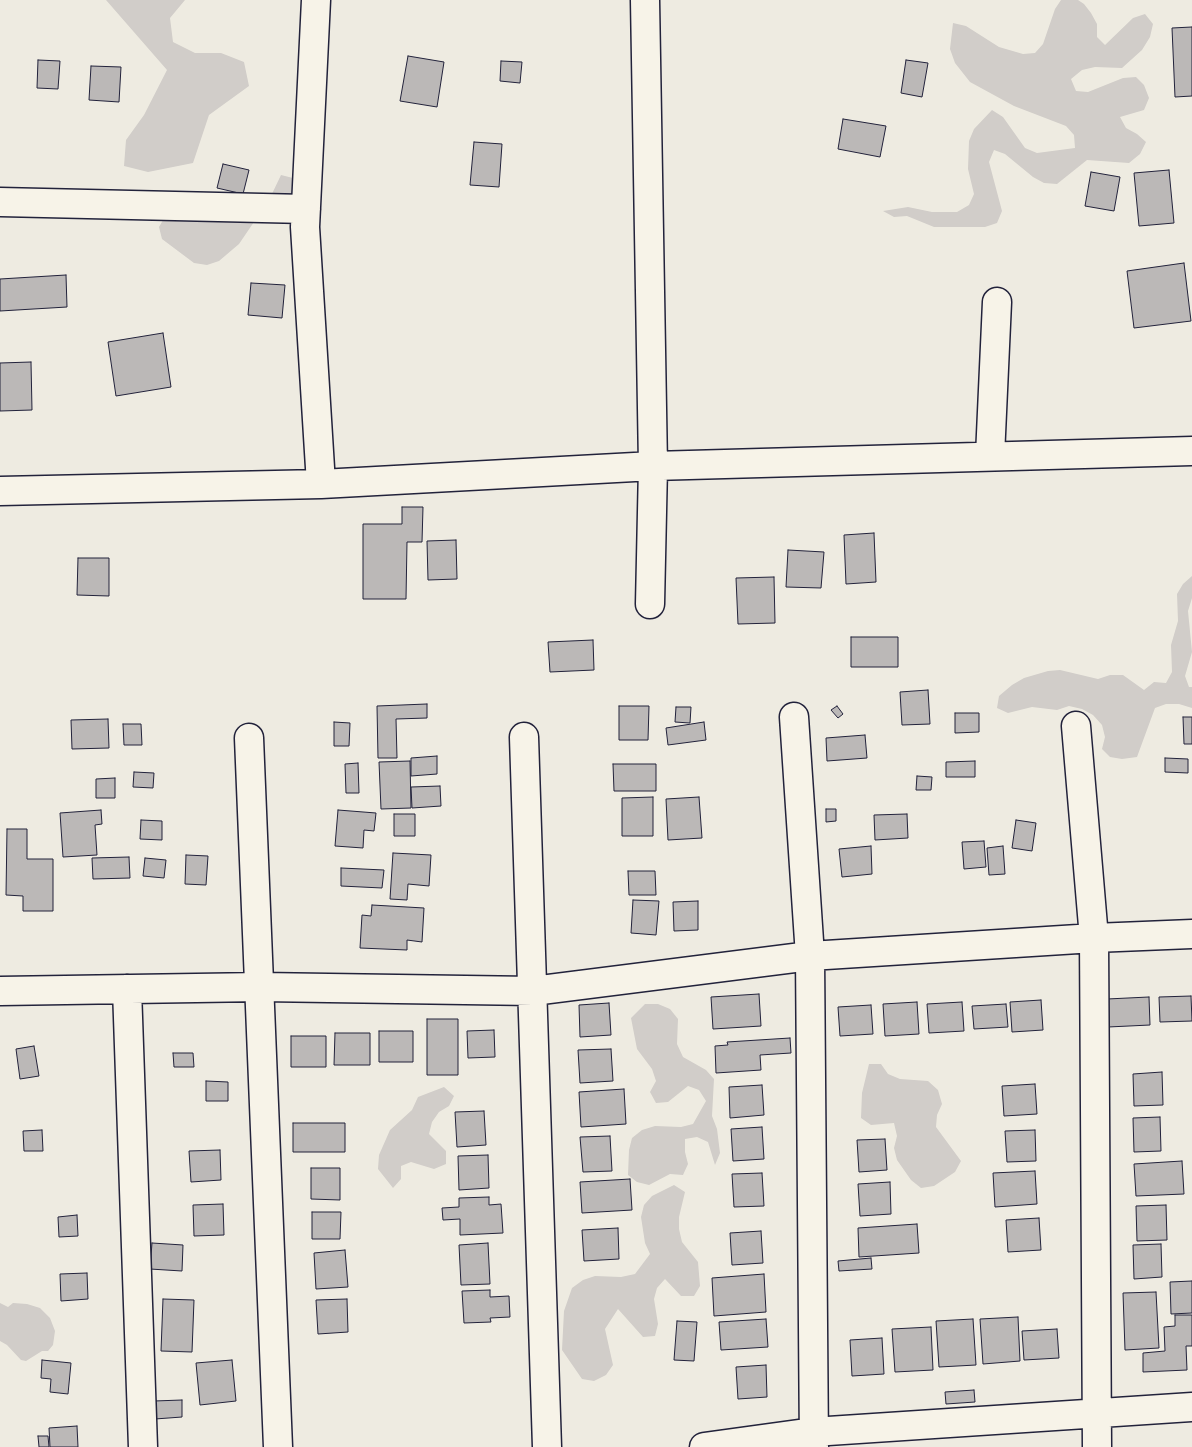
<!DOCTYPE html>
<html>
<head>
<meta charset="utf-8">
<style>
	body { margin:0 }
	canvas { display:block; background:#eeebe1 }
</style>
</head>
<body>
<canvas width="1192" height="1447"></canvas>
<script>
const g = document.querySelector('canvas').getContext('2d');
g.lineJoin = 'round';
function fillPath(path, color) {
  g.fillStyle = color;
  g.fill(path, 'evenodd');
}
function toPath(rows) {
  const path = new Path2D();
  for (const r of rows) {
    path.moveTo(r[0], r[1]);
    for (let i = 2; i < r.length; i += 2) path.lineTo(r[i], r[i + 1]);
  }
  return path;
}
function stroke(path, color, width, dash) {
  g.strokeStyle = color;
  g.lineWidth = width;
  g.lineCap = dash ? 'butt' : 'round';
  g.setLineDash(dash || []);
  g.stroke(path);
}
fillPath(toPath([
	[106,0,185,0,170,18,173,42,195,53,221,53,244,62,249,86,209,115,193,163,148,172,124,166,126,140,144,115,167,70],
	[1061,0,1078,0,1084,4,1091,13,1097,24,1097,37,1105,45,1133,18,1145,14,1153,24,1150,37,1142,50,1122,68,1095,67,1082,70,1071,79,1076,91,1088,92,1123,78,1136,77,1144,85,1149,98,1144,110,1120,117,1126,128,1137,134,1146,142,1140,154,1129,163,1087,160,1057,184,1044,183,1033,177,1005,154,994,150,989,162,1002,211,997,223,985,227,934,227,907,216,894,217,883,211,908,207,932,212,957,212,969,205,974,194,968,169,969,141,974,129,992,110,1003,117,1025,148,1037,153,1075,148,1074,135,1066,126,1014,106,970,82,955,63,950,49,953,23,966,26,999,47,1023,54,1035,53,1043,44,1055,9],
	[281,175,293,178,301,187,304,199,256,219,239,244,219,261,207,265,194,263,162,239,159,227,166,215,270,198],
	[1192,576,1192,598,1188,611,1192,652,1185,676,1189,687,1192,687,1192,708,1179,704,1166,704,1155,708,1137,757,1122,759,1110,757,1102,749,1105,737,1102,725,1093,715,1082,709,1069,706,1057,710,1032,707,1008,713,997,708,999,696,1012,685,1024,678,1048,671,1060,670,1098,679,1110,675,1123,675,1144,690,1154,682,1166,683,1172,672,1171,645,1178,621,1177,594,1183,584],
	[645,1004,658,1004,670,1009,678,1019,677,1044,683,1057,706,1070,714,1079,712,1116,717,1129,720,1153,715,1165,708,1142,697,1137,685,1139,685,1152,688,1164,683,1175,670,1174,649,1185,637,1182,628,1175,629,1150,632,1138,642,1130,655,1126,681,1127,693,1124,706,1101,699,1090,688,1086,668,1102,656,1103,650,1092,656,1081,652,1069,637,1049,631,1018],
	[869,1064,881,1064,888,1074,900,1079,928,1081,938,1090,942,1104,937,1115,936,1127,961,1161,955,1172,934,1186,921,1188,911,1180,897,1160,894,1148,897,1136,894,1123,871,1125,861,1118,862,1093],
	[444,1087,454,1096,449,1106,439,1112,432,1122,429,1134,446,1151,446,1164,434,1169,411,1162,401,1166,401,1179,393,1188,378,1169,379,1155,390,1130,412,1110,418,1097],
	[674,1185,685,1192,679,1217,679,1229,682,1242,698,1262,700,1286,694,1296,681,1296,665,1279,657,1288,654,1299,658,1324,655,1336,643,1337,618,1309,605,1329,613,1365,606,1375,594,1381,582,1379,562,1350,564,1311,572,1288,583,1280,595,1276,621,1277,635,1274,650,1254,645,1243,641,1217,644,1205,652,1196],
	[0,1303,8,1307,13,1303,27,1304,40,1308,50,1318,55,1331,53,1345,48,1351,42,1351,26,1361,21,1360,7,1345,0,1341]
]), '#d1cdc9');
const building = toPath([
	[1192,27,1192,96,1175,97,1172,28,1192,27],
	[408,56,444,62,437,107,400,101,408,56],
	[38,60,60,61,58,89,37,88,38,60],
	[906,60,928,63,922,97,901,93,906,60],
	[501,61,522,62,520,83,500,81,501,61],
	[91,66,121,67,119,102,89,100,91,66],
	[843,119,886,126,880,157,838,149,843,119],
	[474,142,502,144,499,187,470,185,474,142],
	[223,164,249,170,243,194,217,188,223,164],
	[1169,170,1174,223,1139,226,1134,173,1169,170],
	[1091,172,1120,177,1114,211,1085,206,1091,172],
	[1184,263,1191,321,1134,328,1127,271,1184,263],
	[66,275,67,307,0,311,0,279,66,275],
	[251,283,285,285,282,318,248,315,251,283],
	[163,333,171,387,116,396,108,342,163,333],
	[31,362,32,410,0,411,0,363,31,362],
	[402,507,423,507,422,542,407,542,406,599,363,599,363,524,402,524,402,507],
	[874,533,876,582,846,584,844,535,874,533],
	[456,540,457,579,428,580,427,541,456,540],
	[788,550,824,552,821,588,786,587,788,550],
	[78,558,109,558,109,596,77,595,78,558],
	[774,577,775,623,738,624,736,578,774,577],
	[851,637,898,637,898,667,851,667,851,637],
	[593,640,594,670,550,672,548,642,593,640],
	[928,690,930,724,902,725,900,692,928,690],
	[427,704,427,718,396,719,397,758,378,758,377,706,427,704],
	[619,706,649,706,648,740,619,740,619,706],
	[837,706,843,714,838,718,831,710,837,706],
	[676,707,691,707,690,723,675,722,676,707],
	[955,713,979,713,979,732,955,733,955,713],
	[1183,717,1192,717,1192,744,1184,744,1183,717],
	[108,719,109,748,72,749,71,720,108,719],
	[334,722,350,723,349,746,334,746,334,722],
	[704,722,706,740,668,745,666,728,704,722],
	[123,724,141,724,142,745,124,745,123,724],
	[865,735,867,758,827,761,826,738,865,735],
	[437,756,437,774,411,776,411,758,437,756],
	[1165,758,1188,759,1188,773,1165,772,1165,758],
	[410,761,411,808,381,809,379,762,410,761],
	[975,761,975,777,946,777,946,762,975,761],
	[358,763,359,793,346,793,345,764,358,763],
	[613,764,656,764,656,791,614,791,613,764],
	[134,772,154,773,153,788,133,787,134,772],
	[917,776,932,777,931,790,916,790,917,776],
	[115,778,115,798,96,798,96,779,115,778],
	[440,786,441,806,412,808,411,787,440,786],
	[653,797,653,836,622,836,622,798,653,797],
	[699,797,702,838,668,840,666,799,699,797],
	[826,809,836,809,836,821,826,822,826,809],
	[101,810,102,824,95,825,97,855,63,857,60,813,101,810],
	[338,810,376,813,374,831,364,830,363,848,335,846,338,810],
	[394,814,415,814,415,836,394,836,394,814],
	[907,814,908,838,875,840,874,815,907,814],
	[141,820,162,821,162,840,140,839,141,820],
	[1016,820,1036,823,1032,851,1012,848,1016,820],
	[7,829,27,829,27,859,53,859,53,911,23,911,23,896,6,895,7,829],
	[984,841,986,867,964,869,962,842,984,841],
	[871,846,872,874,842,877,839,849,871,846],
	[1003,846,1005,874,989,875,987,848,1003,846],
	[393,853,431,855,429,886,408,884,407,900,390,899,393,853],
	[186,855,208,856,206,885,185,884,186,855],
	[129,857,130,878,93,879,92,858,129,857],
	[145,858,166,860,164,878,143,876,145,858],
	[341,868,384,870,382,888,341,886,341,868],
	[628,871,655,871,656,895,629,895,628,871],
	[633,900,659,901,656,935,631,933,633,900],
	[698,901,698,930,674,931,673,902,698,901],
	[372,905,424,908,422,942,407,940,407,950,360,948,362,915,371,916,372,905],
	[759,994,761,1026,713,1029,711,997,759,994],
	[1191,996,1192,1021,1160,1022,1159,997,1191,996],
	[1149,997,1150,1025,1108,1027,1107,999,1149,997],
	[1041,1000,1043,1030,1012,1032,1010,1002,1041,1000],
	[917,1002,919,1034,885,1036,883,1004,917,1002],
	[962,1002,964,1031,929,1033,927,1004,962,1002],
	[609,1003,611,1035,580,1037,579,1005,609,1003],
	[1006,1004,1008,1027,974,1029,972,1006,1006,1004],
	[871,1005,873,1034,840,1036,838,1007,871,1005],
	[427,1019,458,1019,458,1075,427,1075,427,1019],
	[494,1030,495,1057,468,1058,467,1031,494,1030],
	[379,1031,413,1031,413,1062,379,1062,379,1031],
	[335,1033,370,1033,370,1065,334,1065,335,1033],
	[291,1036,326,1036,326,1067,291,1067,291,1036],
	[790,1038,791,1053,760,1055,761,1070,716,1073,715,1046,728,1045,727,1042,790,1038],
	[34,1046,39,1076,20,1079,16,1049,34,1046],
	[611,1049,613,1081,580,1083,578,1050,611,1049],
	[173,1053,193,1053,194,1067,174,1067,173,1053],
	[1162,1072,1163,1105,1134,1106,1133,1074,1162,1072],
	[206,1081,228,1082,228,1101,206,1101,206,1081],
	[1035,1084,1037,1114,1004,1116,1002,1086,1035,1084],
	[762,1085,764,1115,730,1118,729,1087,762,1085],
	[624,1089,626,1124,581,1127,579,1092,624,1089],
	[484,1111,486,1145,457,1147,455,1112,484,1111],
	[1160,1117,1161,1151,1134,1152,1133,1118,1160,1117],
	[293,1123,345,1123,345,1152,293,1152,293,1123],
	[762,1127,764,1159,733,1161,731,1129,762,1127],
	[42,1130,43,1151,24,1151,23,1131,42,1130],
	[1035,1130,1036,1161,1007,1162,1005,1131,1035,1130],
	[610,1136,612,1171,583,1172,580,1137,610,1136],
	[885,1139,887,1170,859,1172,857,1140,885,1139],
	[220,1150,221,1180,191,1182,189,1151,220,1150],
	[488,1155,489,1188,459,1190,458,1156,488,1155],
	[1182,1161,1184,1194,1136,1196,1134,1164,1182,1161],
	[311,1168,340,1168,340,1200,311,1199,311,1168],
	[1035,1171,1037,1204,995,1207,993,1173,1035,1171],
	[762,1173,764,1206,734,1207,732,1174,762,1173],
	[630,1179,632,1210,582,1213,580,1182,630,1179],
	[890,1182,891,1214,860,1216,858,1184,890,1182],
	[489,1197,489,1205,501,1204,503,1233,460,1235,460,1219,443,1220,442,1208,459,1207,459,1198,489,1197],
	[223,1204,224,1235,194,1236,193,1205,223,1204],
	[1166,1205,1167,1240,1137,1241,1136,1206,1166,1205],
	[312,1212,341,1212,340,1239,312,1239,312,1212],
	[77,1215,78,1236,59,1237,58,1217,77,1215],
	[1039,1218,1041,1250,1008,1252,1006,1220,1039,1218],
	[917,1224,919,1253,859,1257,858,1228,917,1224],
	[618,1228,619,1259,584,1261,582,1230,618,1228],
	[761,1231,763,1263,732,1265,730,1233,761,1231],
	[152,1243,183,1245,182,1271,150,1269,152,1243],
	[488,1243,490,1284,461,1285,459,1245,488,1243],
	[1161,1244,1162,1277,1134,1279,1133,1245,1161,1244],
	[345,1250,348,1287,316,1289,314,1253,345,1250],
	[871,1258,872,1269,839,1271,838,1261,871,1258],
	[87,1273,88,1299,61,1301,60,1274,87,1273],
	[764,1274,766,1312,714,1316,712,1278,764,1274],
	[1192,1281,1192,1313,1171,1314,1170,1282,1192,1281],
	[490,1290,490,1297,509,1296,510,1317,490,1318,491,1322,464,1323,462,1291,490,1290],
	[1156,1292,1159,1348,1125,1350,1123,1293,1156,1292],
	[163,1299,194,1300,192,1352,161,1351,163,1299],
	[347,1299,348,1332,318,1334,316,1300,347,1299],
	[1175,1315,1192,1315,1192,1346,1186,1346,1187,1370,1143,1372,1143,1353,1165,1351,1164,1327,1175,1326,1175,1315],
	[1018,1317,1020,1361,983,1364,980,1319,1018,1317],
	[766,1319,768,1347,721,1350,719,1322,766,1319],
	[973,1319,976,1365,939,1367,936,1321,973,1319],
	[677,1321,697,1322,694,1361,674,1360,677,1321],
	[931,1327,933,1370,895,1372,892,1329,931,1327],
	[1057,1329,1059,1358,1024,1360,1022,1331,1057,1329],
	[882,1338,884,1374,852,1376,850,1340,882,1338],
	[42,1360,71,1363,68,1394,50,1392,51,1379,41,1378,42,1360],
	[232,1360,236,1401,200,1405,196,1363,232,1360],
	[766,1365,767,1397,738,1399,736,1367,766,1365],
	[974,1390,975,1402,946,1404,945,1392,974,1390],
	[182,1400,182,1417,155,1419,154,1401,182,1400],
	[77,1426,78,1447,50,1447,49,1428,77,1426],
	[38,1436,48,1436,49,1447,39,1447,38,1436]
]);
fillPath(building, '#bbb8b7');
stroke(building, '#22223b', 1);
const minor = toPath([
	[316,0,305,227,321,484],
	[645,0,653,466,650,604],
	[0,202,306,209],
	[990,456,997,302],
	[0,491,321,484,653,466,1192,451],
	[794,717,810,956,814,1447],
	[1076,726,1094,938,1097,1447],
	[524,737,547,1447],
	[249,738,278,1447],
	[127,989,143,1447],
	[0,991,261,987,533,991,810,956,1094,938,1192,934],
	[704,1447,813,1432,1192,1407]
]);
stroke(minor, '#22223b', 31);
stroke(minor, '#f7f3e8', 28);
</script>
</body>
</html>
